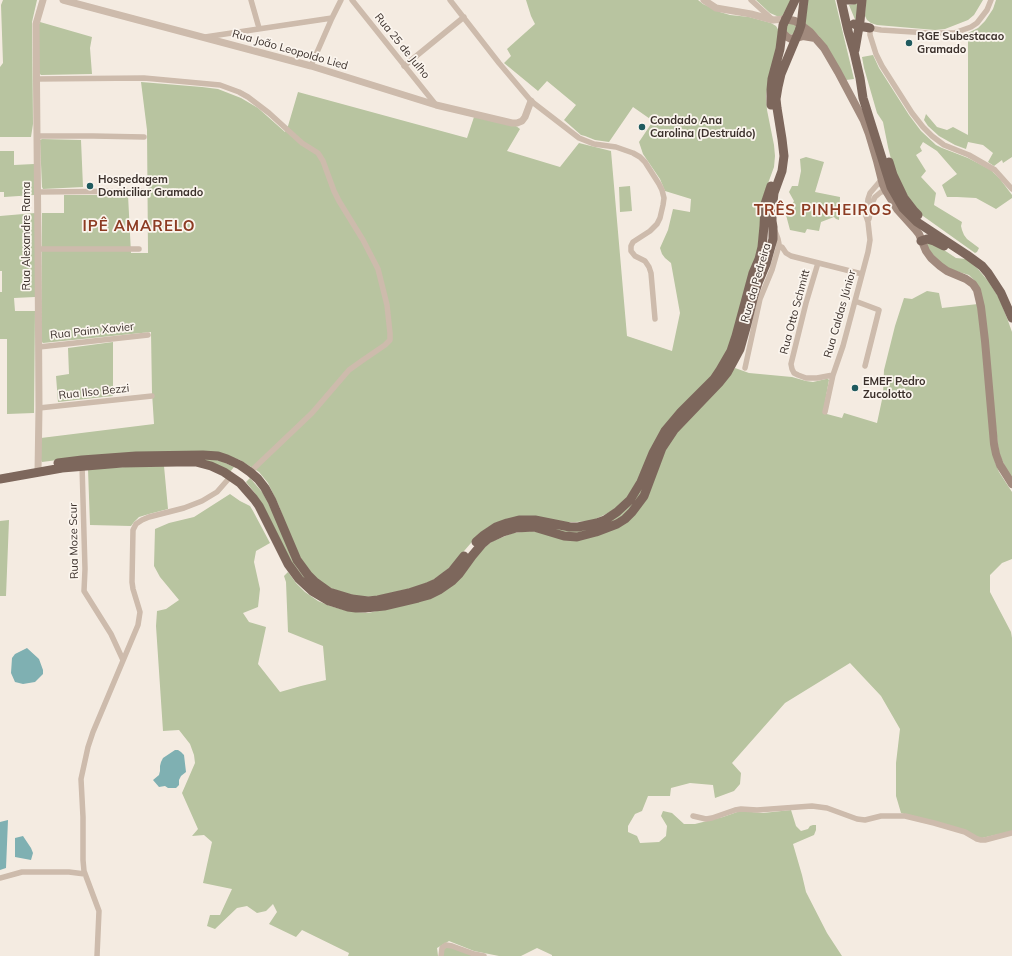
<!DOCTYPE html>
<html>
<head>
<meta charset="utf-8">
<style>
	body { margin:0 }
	canvas { display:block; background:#f4ebe1 }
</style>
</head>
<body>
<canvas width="1012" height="956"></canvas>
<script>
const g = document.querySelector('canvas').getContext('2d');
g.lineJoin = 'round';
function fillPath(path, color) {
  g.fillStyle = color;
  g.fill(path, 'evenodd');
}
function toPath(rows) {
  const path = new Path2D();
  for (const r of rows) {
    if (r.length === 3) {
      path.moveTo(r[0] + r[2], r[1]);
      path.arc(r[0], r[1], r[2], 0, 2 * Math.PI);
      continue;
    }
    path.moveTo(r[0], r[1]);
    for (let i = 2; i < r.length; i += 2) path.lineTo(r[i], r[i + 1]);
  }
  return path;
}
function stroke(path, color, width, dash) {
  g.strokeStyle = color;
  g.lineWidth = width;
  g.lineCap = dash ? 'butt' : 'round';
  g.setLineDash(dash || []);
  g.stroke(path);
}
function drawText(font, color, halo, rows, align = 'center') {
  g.font = font + ' Mulish,sans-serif';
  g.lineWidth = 3.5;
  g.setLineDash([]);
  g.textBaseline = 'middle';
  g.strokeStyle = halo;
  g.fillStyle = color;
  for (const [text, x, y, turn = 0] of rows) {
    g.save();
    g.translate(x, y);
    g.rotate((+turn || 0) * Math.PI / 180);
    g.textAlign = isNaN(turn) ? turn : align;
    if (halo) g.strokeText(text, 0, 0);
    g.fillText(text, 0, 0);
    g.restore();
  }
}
fillPath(toPath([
	[3,0,37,0,32,22,33,124,31,137,0,137,0,67,3,63,1,5],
	[526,0,698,0,703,4,720,12,730,15,749,17,771,23,776,26,779,31,780,36,768,82,766,96,767,110,774,145,775,156,774,167,763,197,758,248,732,339,725,357,639,478,626,499,615,509,604,515,591,521,575,522,497,522,487,528,477,536,452,565,442,574,431,581,416,587,378,596,364,597,349,595,328,587,310,573,295,549,279,506,268,483,259,472,240,460,228,456,81,457,42,462,41,460,41,438,154,424,152,393,151,332,43,343,41,341,42,213,64,213,64,195,128,195,131,253,148,253,147,130,141,82,202,87,218,89,241,98,258,108,285,132,288,126,298,92,467,138,474,117,516,126,520,129,507,151,560,167,579,143,611,151,627,336,672,351,680,313,671,263,665,258,662,254,660,248,668,230,673,209,690,212,691,199,665,191,660,179,643,154,639,142,653,121,633,107,609,142,595,140,585,136,581,135,564,120,576,105,547,81,538,91,504,63,511,56,507,49,535,24,531,16],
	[756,0,791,0,784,13,782,16,779,17,770,13],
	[808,0,835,0,854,79,846,80,822,41,819,36,805,23],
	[866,0,983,0,974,15,968,20,945,29,935,30,877,25,871,23,867,20,865,16],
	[996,0,1012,0,1012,157,1003,163,1002,160,994,166,988,162,993,153,983,145,968,142,966,149,955,145,939,136,928,126,924,120,926,114,937,127,947,130,953,127,968,135,968,33,978,28,985,21,993,9],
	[859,1,856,22,849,5,855,4],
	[40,22,92,37,90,48,92,74,41,75,39,73,38,26],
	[791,29,5.5],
	[873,55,879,68,909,115,921,131,936,145,942,148,968,158,991,170,1000,179,1012,195,1012,198,996,209,976,198,957,197,947,197,942,185,957,174,937,151,923,142,920,147,922,151,916,155,926,171,921,177,936,193,934,205,962,222,961,226,962,230,964,235,967,239,979,248,977,252,975,253,916,211,894,171,888,147,883,122,877,113,864,68,862,57],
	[42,139,81,140,83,187,43,189,42,187,40,140],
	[0,151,14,151,14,165,34,164,34,195,4,197,4,192,0,192],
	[806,157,824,162,815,192,840,197,839,220,836,219,834,217,821,222,819,231,807,229,805,233,790,230,786,215,794,201,789,192,792,186,798,186,801,171,800,159],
	[630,186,632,211,620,212,619,187],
	[35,213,35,297,14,298,15,311,35,311,34,413,7,414,7,339,0,339,0,292,2,292,2,271,0,271,0,216],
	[766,229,767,229,766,241,763,261,763,264,757,276,752,290,740,340,733,357,724,373,718,381,673,426,667,435,656,456,642,494,635,505,626,514,612,522,604,526,582,533,571,534,564,533,542,526,523,524,510,526,498,531,485,539,479,544,452,576,442,585,432,590,425,593,376,604,358,604,342,602,329,597,309,584,297,572,285,552,259,499,254,492,246,482,250,478,263,493,276,519,292,559,298,569,305,577,324,593,341,600,358,604,374,604,424,591,434,587,451,576,474,549,484,538,497,530,510,526,525,523,532,523,568,530,585,529,603,523,618,514,631,502,642,487,654,455,667,433,673,425,718,378,724,370,729,362,736,346,751,288,762,257,765,247],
	[926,243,935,244,956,258,966,259,978,269,988,281,999,298,1007,318,1012,332,1012,479,1006,469,999,453,979,287,974,280,969,275,949,269,932,256],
	[927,291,939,293,942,308,978,304,995,462,999,472,1012,492,1012,559,1002,563,990,575,990,592,1011,632,1012,638,1012,831,982,838,901,813,896,796,896,763,900,729,881,696,850,663,785,703,732,763,741,773,740,784,734,791,715,798,713,785,690,783,671,788,670,796,648,796,642,811,635,814,628,826,628,832,637,836,640,843,659,842,666,836,667,826,661,816,663,811,672,813,684,824,695,824,723,817,740,811,763,813,791,810,796,826,801,831,808,829,810,826,813,825,816,825,816,830,814,835,793,844,802,875,806,892,827,933,842,956,552,956,552,955,537,948,521,956,499,956,474,951,449,941,437,948,438,956,348,956,349,953,302,930,296,937,269,924,277,912,273,904,266,911,257,913,247,906,237,908,215,929,207,926,210,915,220,915,232,889,203,883,212,842,204,835,192,836,198,829,182,793,195,763,194,755,190,744,179,730,163,731,156,626,157,611,166,609,179,600,160,577,154,566,155,529,169,523,194,517,230,494,240,501,250,506,253,511,270,543,256,551,254,562,260,589,258,607,243,613,249,622,266,627,258,664,280,692,301,686,326,680,323,646,288,632,286,582,284,576,288,572,296,583,305,592,318,601,330,606,344,610,356,612,368,613,377,611,427,599,485,547,493,541,513,533,531,531,537,532,566,539,629,519,671,439,735,368,749,373,792,377,806,381,813,382,826,379,828,379,829,380,823,413,842,418,844,413,877,423,883,395,884,370,895,326,904,298,912,299],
	[113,342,113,396,58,402,56,376,69,374,68,348],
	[207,458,221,461,234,467,230,472,215,464,110,460],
	[164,466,168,509,149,514,139,517,134,522,131,526,90,525,88,469,126,467],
	[9,520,6,596,0,596,0,521],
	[451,947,475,956,442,956,443,951,445,948]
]), '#b8c4a0');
fillPath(toPath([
	[27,648,39,659,43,670,43,674,35,682,23,684,15,682,11,673,12,658,15,654],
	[175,750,178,750,181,752,184,755,186,772,181,776,179,780,179,785,176,788,168,788,165,786,159,787,153,780,159,775,160,771,160,766,161,762,163,758],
	[8,820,6,868,0,870,0,822],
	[23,836,31,848,33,853,31,860,15,857,15,838]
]), '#7fb0b2');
stroke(toPath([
	[251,0,259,28],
	[352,0,436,105],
	[450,0,499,63,531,101,579,138,594,144,616,147,633,153,640,157,645,162,659,184,662,190,664,198,663,205,660,218,657,224,650,231,633,242,631,246,631,251,635,256,645,261,649,267,651,273,655,319],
	[751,0,773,20],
	[991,0,987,10,977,23,971,27,954,33,929,33,881,30,870,28,870,35,876,54,882,66,912,113,923,127,932,136,944,145,969,155,995,170,1012,189],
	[205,37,332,18],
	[311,66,332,18,341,0],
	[404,66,464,17],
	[36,79,144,78,220,85,239,92,248,97,269,113,302,143,318,153,323,161,334,191,339,201,363,240,378,269,387,305,390,333,390,340,385,345,363,360,349,370,312,413,250,472],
	[37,136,93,136,144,137],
	[38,192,143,191],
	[869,219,873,201,875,197,881,192,886,191],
	[779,246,782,247,786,253,791,256,862,274],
	[38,249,139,249],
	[818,263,806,303,791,364,792,369,794,373,798,375,806,378,817,378,833,375],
	[855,301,879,310,865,366],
	[39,347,148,335],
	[745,368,760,299,772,270,778,249,779,244,778,239,775,231],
	[39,408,152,396],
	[825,412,833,375,843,346,868,252,870,240,868,222,866,216,868,199,870,193,882,179],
	[82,465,85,569,84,591,111,634,123,660],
	[693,816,706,819,712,818,735,810,741,809,757,810,812,806,827,808,857,819,865,820,881,816,905,816,934,823,965,832,977,839,981,840,985,840,1012,833],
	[0,878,22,872,69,872,85,874],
	[97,956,99,911,84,871,83,860,83,817,81,779,88,747,93,732,138,625,140,612,133,589,132,582,133,530,136,524,142,520,149,517,184,508,202,501,217,492,231,476],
	[441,956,442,948,446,945,452,946,474,954,484,956]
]), '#cdbbac', 5.5);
stroke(toPath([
	[63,0,311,66,436,105,512,123,517,123,522,121,525,117,531,101],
	[704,0,716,8,751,14,773,20,785,19],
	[38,472,39,408,38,249,36,24,43,0]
]), '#cdbbac', 7);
stroke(toPath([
	[785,19,795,21,801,25,810,32,824,48,838,72,864,121,869,134,877,161,883,185,886,191,897,209,915,229,919,234,926,251,931,258,940,266,947,271,966,279,973,284,977,290,981,307,985,341,994,444,996,454,1000,465,1012,484],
	[782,32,787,37,791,39,803,36,815,38]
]), '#a18a7d', 8);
stroke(toPath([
	[841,0,848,31,854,52,860,78,863,98,891,187,903,208,917,222,967,255,982,266,988,273,1001,293,1012,318],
	[848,0,854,0],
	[854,24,859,26,870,28],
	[855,50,860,21,862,0],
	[771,105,771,90,772,79,780,49,783,25,795,0],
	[889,162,893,175,904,198,914,211,918,215],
	[921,241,927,239,934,241,944,246],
	[58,463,82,460,136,456,203,455,218,456,227,459,240,465,250,472,258,479,265,488,272,501,297,560,308,575,315,582,329,592,352,599,368,601,378,600,409,593,427,587,436,583,452,571,464,556],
	[0,479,62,468,122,463,177,462,196,462,211,466,224,472,240,483,254,499,259,506,288,564,299,579,312,591,329,601,348,607,356,608,365,608,384,606,418,598,429,595,439,590,452,581,459,574,472,556,482,544,488,539,503,532,516,528,534,527,564,536,577,537,596,532,617,524,625,519,632,512,644,496,662,448,674,430,719,383,727,373,740,349,747,324,754,295,758,283,766,264,773,239,773,227,772,221,772,211,774,193,782,171,784,156,782,139,777,108,776,99,778,87,781,74,799,31,801,25,804,0],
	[476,542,484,535,496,527,507,523,519,520,535,520,570,527,578,527,597,523,605,520,617,512,630,500,641,482,653,453,665,431,681,412,714,379,720,370,731,351,736,336,753,273,759,259,762,247,764,226,765,204,771,186]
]), '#7d675c', 9);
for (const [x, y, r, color] of [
	[909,43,4,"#1f5a5e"],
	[642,127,4,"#1f5a5e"],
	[90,186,4,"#1f5a5e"],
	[855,388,4,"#1f5a5e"]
]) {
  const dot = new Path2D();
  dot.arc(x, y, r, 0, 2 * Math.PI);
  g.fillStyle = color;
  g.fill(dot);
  stroke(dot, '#fbf5ee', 1.5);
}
drawText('bold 11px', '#3b302b', '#fbf5ee', [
	["RGE Subestacao",917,37],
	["Gramado",917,50],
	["Condado Ana",650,121],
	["Carolina (Destruído)",650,134],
	["Hospedagem",98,180],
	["Domiciliar Gramado",98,193],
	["EMEF Pedro",863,382],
	["Zucolotto",863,395]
], 'left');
drawText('11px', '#3b302b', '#fbf5ee', [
	["Rua 25 de Julho",402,46,51],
	["Rua João Leopoldo Lied",290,50,16],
	["Rua Alexandre Rama",27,236,-90],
	["Rua da Pedreira",756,283,-74],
	["Rua Otto Schmitt",795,312,-75],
	["Rua Caldas Júnior",840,314,-74],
	["Rua Paim Xavier",92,331,-6],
	["Rua Ilso Bezzi",94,392,-6],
	["Rua Moze Scur",74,541,-91]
]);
g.letterSpacing = '1px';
drawText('bold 15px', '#8c3b22', '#fbf5ee', [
	["TRÊS PINHEIROS",823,210],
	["IPÊ AMARELO",139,226]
]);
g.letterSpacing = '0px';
</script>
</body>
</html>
